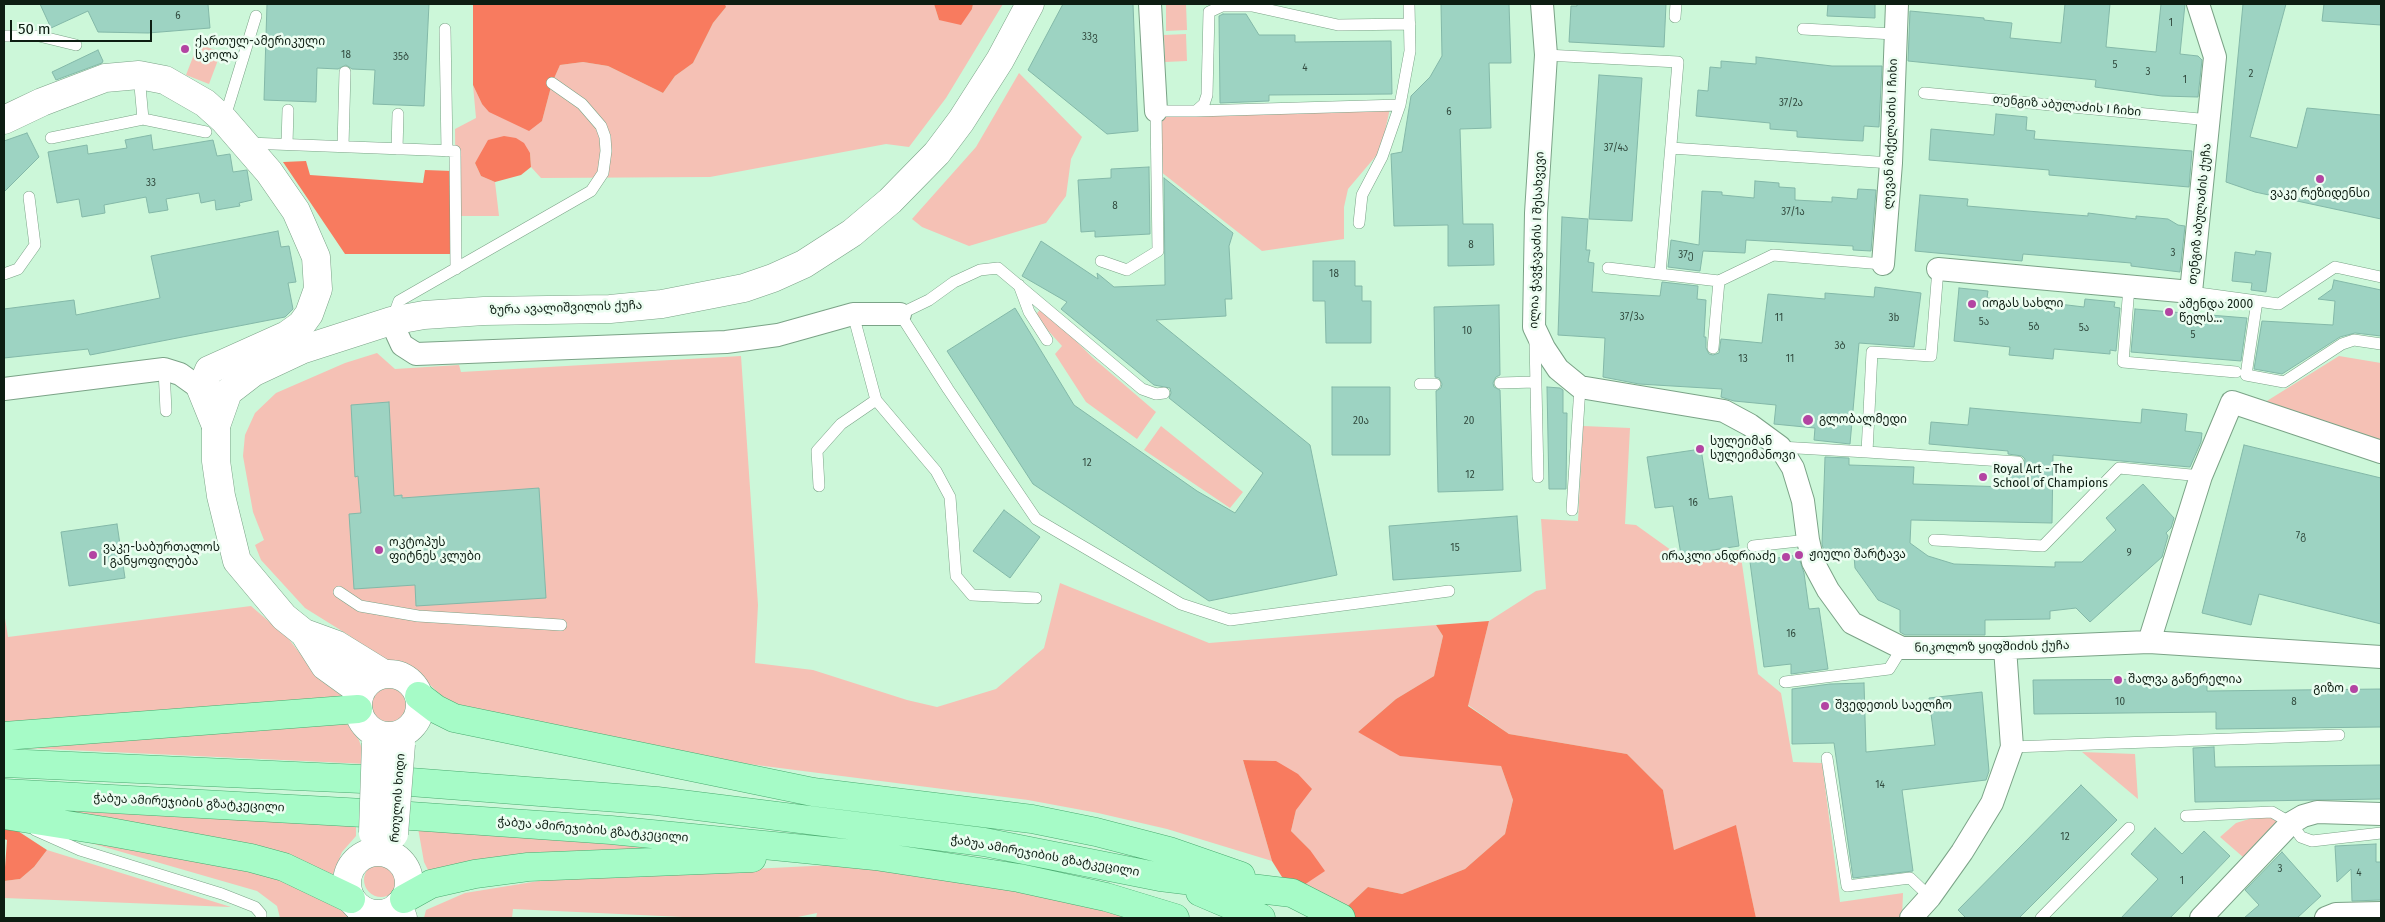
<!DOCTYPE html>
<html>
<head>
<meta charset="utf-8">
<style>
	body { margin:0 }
	#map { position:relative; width:2385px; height:922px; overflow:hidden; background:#ccf7d9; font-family:"Fira Sans",sans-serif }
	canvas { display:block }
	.frame { position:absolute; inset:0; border:5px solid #0d1d12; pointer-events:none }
	.scale { position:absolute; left:10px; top:20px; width:142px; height:22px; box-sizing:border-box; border:2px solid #0d1d12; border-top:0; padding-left:6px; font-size:15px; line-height:18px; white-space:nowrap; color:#0d1d12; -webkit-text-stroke:4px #ecfdf1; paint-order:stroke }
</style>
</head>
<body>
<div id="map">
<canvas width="2385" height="922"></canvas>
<div class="frame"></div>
<div class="scale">50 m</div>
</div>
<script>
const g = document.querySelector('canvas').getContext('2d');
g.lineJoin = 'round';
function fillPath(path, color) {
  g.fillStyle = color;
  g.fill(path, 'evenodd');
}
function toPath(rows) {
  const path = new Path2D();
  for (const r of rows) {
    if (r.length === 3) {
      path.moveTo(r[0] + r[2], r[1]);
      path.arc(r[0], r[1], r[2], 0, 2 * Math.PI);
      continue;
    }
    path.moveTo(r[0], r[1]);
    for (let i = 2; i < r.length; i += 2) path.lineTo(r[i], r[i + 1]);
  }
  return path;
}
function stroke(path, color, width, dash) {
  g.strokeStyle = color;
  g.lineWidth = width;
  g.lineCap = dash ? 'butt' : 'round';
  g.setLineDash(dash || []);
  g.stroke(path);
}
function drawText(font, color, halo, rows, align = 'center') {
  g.font = font + ' "Fira Sans","Noto Sans Georgian",sans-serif';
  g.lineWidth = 5;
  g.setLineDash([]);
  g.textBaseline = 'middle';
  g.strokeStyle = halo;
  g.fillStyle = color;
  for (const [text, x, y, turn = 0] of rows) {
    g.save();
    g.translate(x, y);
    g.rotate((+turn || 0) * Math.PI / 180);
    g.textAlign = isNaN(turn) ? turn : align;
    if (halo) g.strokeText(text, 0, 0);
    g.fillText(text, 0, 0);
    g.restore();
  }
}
fillPath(toPath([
	[725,4,934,4,939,20,972,9,973,4,1003,4,946,98,909,147,886,144,710,177,541,178,531,167,530,153,481,154,475,163,481,176,495,182,499,216,456,216,455,129,476,118,473,85,482,104,542,121,552,83,560,65,583,62,608,66,663,93,675,76,693,63,713,23,726,7],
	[1166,4,1186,4,1187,30,1166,31],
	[1186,34,1187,61,1165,62,1164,35],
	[198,44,221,52,209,84,186,75],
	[1019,73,1082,137,1071,159,1066,196,1046,223,969,246,922,227,912,219,976,147],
	[1390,108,1381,150,1348,189,1344,207,1344,239,1262,251,1156,168,1156,111],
	[1042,307,1092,357,1156,412,1137,439,1086,402,1055,354,1062,346,1035,316],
	[377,353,395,369,459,365,461,372,741,356,758,605,755,663,813,670,907,700,937,707,996,689,1044,648,1060,583,1209,643,1436,625,1443,636,1434,676,1396,699,1358,732,1501,766,1513,800,1505,834,1465,869,1402,894,1368,887,1337,916,1292,893,1310,850,1291,831,1296,810,1276,761,1243,760,1272,861,1167,829,1098,813,1028,800,702,758,450,704,426,681,362,648,350,636,305,608,261,560,255,545,264,540,253,512,243,456,245,435,255,413,276,393,345,363],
	[2339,356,2381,363,2381,452,2254,409],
	[1161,426,1243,492,1230,508,1144,450],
	[1583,426,1630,428,1625,524,1636,525,1682,558,1740,550,1758,674,1781,693,1793,762,1822,763,1840,902,1903,893,1902,918,1756,918,1736,826,1674,850,1663,790,1627,754,1509,734,1468,705,1489,621,1536,591,1546,589,1541,519,1578,521],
	[251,606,288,638,302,656,346,697,4,723,4,612,8,637],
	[389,705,17],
	[342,717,359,740,367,764,4,747],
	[2082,752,2135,754,2138,799],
	[22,805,356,822,356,836,342,852,331,879],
	[2272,812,2281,817,2243,857,2220,837,2236,823],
	[418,828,739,848,432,878,424,862],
	[67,833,248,870,302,888,344,912,352,918,280,918,277,906,257,891,94,844],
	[47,850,231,907,4,898,4,881,20,879,34,867],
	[381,880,17],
	[872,863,1155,918,816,918,817,913,793,918,704,918,513,909,512,918,424,918,426,910,465,893,551,879]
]), '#f5c1b5');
fillPath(toPath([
	[473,4,725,4,726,7,713,23,693,63,675,76,663,93,608,66,583,62,560,65,552,83,542,121,529,131,489,112,482,104,473,85],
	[934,4,973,4,972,9,961,25,939,20],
	[504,136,516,138,524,143,530,153,531,167,521,175,495,182,481,176,475,163,488,140],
	[306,161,310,175,423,183,425,170,452,171,453,254,345,254,283,162],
	[1489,621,1468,706,1509,734,1627,754,1663,790,1674,850,1736,825,1756,918,1341,918,1337,916,1368,887,1402,894,1465,869,1505,834,1513,800,1501,766,1400,756,1358,732,1396,699,1434,676,1443,636,1436,625],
	[1243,760,1276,761,1298,774,1312,789,1296,810,1291,831,1310,850,1325,871,1292,893,1272,861],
	[4,822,47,850,34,867,20,879,4,881,7,840,4,839]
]), '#f87b5f');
const building = toPath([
	[40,4,208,4,210,28,148,33,98,32,88,11,51,28,40,4],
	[267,4,429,4,424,106,373,104,375,70,352,69,346,65,338,69,317,68,316,102,264,100,267,4],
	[1063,4,1133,4,1138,131,1107,134,1028,70,1063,4],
	[1441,4,1509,4,1511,63,1489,63,1491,128,1460,129,1463,224,1493,224,1494,265,1448,266,1448,225,1394,226,1391,154,1402,152,1411,96,1430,77,1442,56,1441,4],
	[1577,4,1666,4,1664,47,1569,42,1571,6,1577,6,1577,4],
	[1828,4,1875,4,1875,18,1827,16,1828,4],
	[2065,4,2110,4,2106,47,2156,52,2161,4,2185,4,2180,54,2198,56,2202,60,2198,97,2162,96,2095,87,2096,80,1908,61,1910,11,1984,18,1984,20,2012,23,2010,38,2061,43,2065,4],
	[2243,4,2286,4,2250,137,2297,148,2307,108,2381,115,2381,219,2255,192,2226,182,2243,4],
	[2324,4,2381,4,2381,25,2322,21,2324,4],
	[1223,14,1246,14,1259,35,1295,35,1295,42,1391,41,1392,94,1269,95,1269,101,1220,103,1219,16,1223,14],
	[98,50,103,61,102,63,56,80,52,72,98,50],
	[1756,57,1832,66,1882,66,1879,127,1864,126,1863,141,1843,140,1797,137,1797,131,1770,129,1770,123,1696,116,1698,90,1708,91,1710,67,1721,68,1721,61,1756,64,1756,57],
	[1599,75,1642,78,1632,221,1589,219,1599,75],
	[1996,114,2027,117,2026,130,2035,131,2034,139,2192,151,2189,187,2049,175,2049,170,1929,160,1931,129,1994,135,1996,114],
	[27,133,39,157,4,192,4,141,27,133],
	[151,135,153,150,213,140,217,156,230,154,233,172,247,170,252,200,239,203,240,206,216,210,215,200,201,203,199,193,166,199,168,210,149,213,146,197,104,205,105,213,82,217,79,199,57,203,48,152,87,145,88,154,127,148,125,140,151,135],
	[1149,167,1150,234,1095,237,1095,231,1081,232,1078,180,1111,178,1111,169,1149,167],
	[1164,178,1233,233,1229,246,1232,299,1225,299,1226,316,1156,320,1310,445,1337,575,1209,601,1033,484,947,351,1015,308,1074,405,1197,491,1235,513,1263,473,1169,398,1171,393,1170,388,1154,385,1061,309,1067,302,1022,276,1041,241,1098,279,1097,273,1114,287,1165,285,1164,178],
	[1755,181,1779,183,1779,187,1795,188,1795,200,1832,202,1832,197,1857,199,1858,189,1876,190,1871,251,1853,250,1853,246,1746,240,1745,253,1703,251,1700,271,1668,267,1671,240,1699,245,1702,191,1722,192,1722,195,1754,198,1755,181],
	[1920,195,1968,199,1967,206,2088,216,2088,213,2136,219,2136,216,2168,219,2178,225,2185,226,2180,272,2131,266,2131,263,2023,254,2022,261,1915,251,1920,195],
	[1562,217,1588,219,1586,250,1590,250,1588,262,1594,263,1592,292,1660,296,1662,282,1698,286,1697,299,1706,300,1704,337,1706,337,1706,348,1709,354,1713,355,1719,353,1721,339,1762,343,1768,294,1825,299,1825,293,1874,297,1875,287,1921,293,1914,347,1859,343,1850,444,1814,440,1815,428,1774,424,1776,405,1734,401,1721,397,1722,389,1639,384,1603,377,1605,338,1558,335,1562,217],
	[278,231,281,247,289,246,296,282,288,283,293,309,285,317,90,355,88,349,4,358,4,309,74,300,76,315,160,298,151,256,278,231],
	[2256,251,2271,253,2266,292,2251,290,2252,283,2232,281,2235,252,2255,255,2256,251],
	[1313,261,1355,261,1355,286,1362,286,1362,301,1371,301,1371,343,1326,343,1325,301,1313,301,1313,261],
	[2334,280,2381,290,2381,336,2355,333,2340,337,2282,374,2254,369,2262,321,2333,325,2335,301,2318,299,2332,289,2334,280],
	[1959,288,1988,291,1987,298,2014,300,2014,303,2058,307,2059,304,2084,307,2085,299,2115,302,2114,307,2120,308,2116,351,2110,350,2110,354,2054,349,2053,359,2009,355,2010,347,1954,341,1959,288],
	[1499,305,1500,375,1496,377,1493,383,1494,387,1500,390,1503,490,1438,492,1436,391,1441,388,1442,384,1439,378,1435,377,1434,307,1499,305],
	[2135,309,2247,318,2241,361,2131,352,2135,309],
	[1332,387,1390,387,1390,455,1332,455,1332,387],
	[1547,387,1560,388,1563,390,1563,413,1567,413,1566,489,1549,489,1547,387],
	[389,402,394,496,402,495,402,498,539,488,546,598,416,606,415,585,354,589,349,514,361,513,358,476,355,477,351,405,389,402],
	[1970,408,2141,423,2142,409,2187,414,2185,431,2202,433,2201,442,2190,467,2053,455,2052,523,1911,520,1910,543,1928,556,1954,564,2055,567,2055,562,2082,562,2116,530,2106,518,2143,484,2174,518,2171,528,2166,533,2168,536,2162,557,2090,622,2076,608,2050,611,2050,619,1985,620,1985,635,1905,635,1900,632,1900,610,1878,600,1855,568,1854,556,1825,555,1822,544,1825,457,1849,458,1849,465,1914,467,1913,484,2008,487,2008,469,2018,469,2024,467,2025,459,2022,456,2008,454,2008,451,1929,444,1931,422,1968,425,1970,408],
	[2244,445,2381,478,2381,624,2259,594,2251,625,2202,613,2244,445],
	[1701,449,1709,499,1732,496,1739,546,1681,555,1673,506,1655,508,1647,457,1701,449],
	[1004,510,1040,537,1010,578,973,551,1004,510],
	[1517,516,1521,571,1393,580,1389,526,1517,516],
	[117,524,125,578,69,586,61,532,117,524],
	[1798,555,1804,573,1809,609,1819,608,1828,669,1791,674,1791,664,1764,667,1750,562,1798,555],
	[2190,679,2207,679,2207,691,2381,689,2381,727,2216,729,2216,712,2034,714,2033,680,2190,679],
	[1864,683,1866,752,1935,745,1929,698,1982,692,1989,771,1986,780,1902,790,1913,871,1853,878,1834,743,1792,744,1792,689,1830,684,1864,683],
	[2214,747,2215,767,2381,765,2381,799,2195,802,2193,748,2214,747],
	[2081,785,2117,820,2019,918,1966,918,1958,910,2081,785],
	[2155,828,2182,854,2204,831,2230,856,2170,918,2121,918,2158,879,2131,854,2155,828],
	[2376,844,2376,862,2381,862,2381,900,2352,901,2351,869,2337,882,2335,846,2376,844],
	[2282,852,2321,896,2297,918,2244,918,2259,905,2245,890,2282,852]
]);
fillPath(building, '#9dd3c2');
stroke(building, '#83b8a8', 1);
const service = toPath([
	[1675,17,1676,4],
	[445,29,447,151],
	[1803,29,1894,34],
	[4,36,39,36,76,45],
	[1546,55,1678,62,1660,274],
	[139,75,143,119],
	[1924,93,2210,120],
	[1196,111,1400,105],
	[224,120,256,16],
	[51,138,143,119,206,132],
	[248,143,455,151,456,269],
	[287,144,288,110],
	[343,146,345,72],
	[1671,148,1891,163],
	[397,149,398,114],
	[1359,223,1362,195,1382,157,1400,105,1410,51,1409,4],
	[1101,261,1127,270,1158,251,1156,111,1196,111,1204,104,1207,95,1209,12,1222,6,1252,6,1338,25,1410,24],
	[1608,268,1719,281,1773,255,1883,264],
	[4,274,18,269,35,245,29,197],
	[1019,285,1029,312,1047,340],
	[2129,287,2123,362,2236,372],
	[2191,292,2279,304,2335,267,2381,277],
	[2257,301,2246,375,2284,382,2342,344,2354,340,2381,344],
	[853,314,876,400,936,471,950,497,956,576,972,595,1036,598],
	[392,320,399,301,591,191,603,173,606,151,605,137,601,126,582,104,552,83],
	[1535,341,1538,477],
	[1713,348,1719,281],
	[164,369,166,411],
	[1500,383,1535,382],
	[1420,384,1435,384],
	[1164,393,1156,394,1142,389,998,268,980,270,954,282,929,300,900,314,948,389,1036,519,1181,604,1230,620,1449,591],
	[1780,447,1867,452,1872,352,1931,356,1938,269],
	[1867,452,2018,462],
	[819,486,817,451,841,424,876,400],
	[1572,510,1580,387],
	[1934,540,2043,546,2119,468,2201,476],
	[1753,546,1808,540],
	[339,592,360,606,418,616,561,625],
	[1785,682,1889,669,1902,648],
	[2012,747,2339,735],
	[1827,758,1847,886,1910,878,1930,897],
	[2186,816,2272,812,2291,823,2301,837,2312,841,2381,833],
	[35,830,80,850,222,894,255,907,261,914,261,918],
	[2041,918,2129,828]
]);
const minor = toPath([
	[1150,4,1156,111],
	[1542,4,1546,55,1536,213,1534,327,1544,348,1558,369,1580,387,1724,411,1750,425,1780,447,1793,468,1803,501,1808,540,1813,562,1828,590,1852,623,1902,648,2005,648,2149,642,2381,657],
	[1883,264,1891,163,1897,4],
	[1938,269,2191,292,2215,57,2198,4],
	[391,321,402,345,416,354,726,342,778,335,853,314,900,314],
	[4,389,164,369,180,374,201,389],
	[2149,642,2201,476,2232,402,2381,452],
	[1911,918,1930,897,1962,852,1992,803,2012,747,2005,648],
	[2201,918,2291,823,2303,816,2317,812,2381,814],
	[2326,918,2336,914,2381,913]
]);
const tertiary = toPath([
	[4,120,42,102,105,78,139,75,165,80,205,103,224,120,269,172,296,211,316,257,318,289,309,314,301,325,287,335,209,370,201,389,216,426],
	[398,906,403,918],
	[359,908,373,918]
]);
const secondary = toPath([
	[304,633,337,645,384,674],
	[389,705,31],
	[361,692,325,666,304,633,284,617,237,561,221,496,216,461,216,426,228,392,254,372,301,350,391,321,424,315,484,311,610,309,662,304,744,288,773,278,804,264,852,233,890,201,937,153,961,121,1000,60,1030,4],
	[378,883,31]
]);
const primary = toPath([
	[419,696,436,709,454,718,813,792,1032,819,1096,832,1169,851,1241,876],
	[4,736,358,709],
	[4,763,384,780,657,801,984,842,1160,877,1292,893,1341,918],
	[4,793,382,814,611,830,875,856,1019,878,1106,897,1175,918],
	[4,815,105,831,251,858,284,867,351,899],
	[1200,892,1261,918],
	[404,899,431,884,475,874,528,867,752,858]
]);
stroke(service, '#7ba387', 12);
stroke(minor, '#7ba387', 24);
stroke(tertiary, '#7ba387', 29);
stroke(secondary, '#7ba387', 29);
stroke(primary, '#4aab70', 29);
stroke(service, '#fff', 11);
stroke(minor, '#fff', 22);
stroke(tertiary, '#fff', 28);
stroke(secondary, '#fff', 28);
stroke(primary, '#a6fbc7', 28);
const secondaryBridge = toPath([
	[373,833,376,743],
	[394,834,401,744]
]);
stroke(secondaryBridge, '#7ba387', 29, []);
stroke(secondaryBridge, '#fff', 28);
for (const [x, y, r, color] of [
	[185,49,5,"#b344a2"],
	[2320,179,5,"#b344a2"],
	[1972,304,5,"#b344a2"],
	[2169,312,5,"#b344a2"],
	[1808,420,6,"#b344a2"],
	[1700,449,5,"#b344a2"],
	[1983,477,5,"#b344a2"],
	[379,550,5,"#b344a2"],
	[93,555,5,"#b344a2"],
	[1799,555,5,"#b344a2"],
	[1786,557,5,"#b344a2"],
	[2118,680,5,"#b344a2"],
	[2354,689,5,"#b344a2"],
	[1825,706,5,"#b344a2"]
]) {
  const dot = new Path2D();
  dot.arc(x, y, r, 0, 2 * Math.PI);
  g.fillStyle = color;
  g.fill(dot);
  stroke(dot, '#ecfdf1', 2);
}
drawText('10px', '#314a3e', null, [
	["6",178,16],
	["1",2171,23],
	["33ვ",1090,37],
	["18",346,55],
	["35ბ",401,57],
	["5",2115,65],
	["4",1305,68],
	["3",2148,72],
	["2",2251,74],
	["1",2185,80],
	["37/2ა",1791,103],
	["6",1449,112],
	["37/4ა",1616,148],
	["33",151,183],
	["8",1115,206],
	["37/1ა",1793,212],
	["8",1471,245],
	["3",2173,253],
	["37ე",1686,255],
	["18",1334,274],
	["37/3ა",1632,317],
	["11",1779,318],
	["3b",1894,318],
	["5ა",1984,322],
	["5ბ",2034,327],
	["5ა",2084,328],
	["10",1467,331],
	["5",2193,335],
	["3ბ",1840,346],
	["13",1743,359],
	["11",1790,359],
	["20ა",1361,421],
	["20",1469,421],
	["12",1087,463],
	["12",1470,475],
	["16",1693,503],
	["7გ",2301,536],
	["15",1455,548],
	["9",2129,553],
	["16",1791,634],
	["10",2120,702],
	["8",2294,702],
	["14",1880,785],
	["12",2065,837],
	["3",2280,869],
	["4",2359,873],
	["1",2182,881]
]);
drawText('12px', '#0d1d12', '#ecfdf1', [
	["ქართულ-ამერიკული",195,42],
	["სკოლა",195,56],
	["ვაკე რეზიდენსი",2320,194,"center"],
	["იოგას სახლი",1982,304],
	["აშენდა 2000",2179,305],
	["წელს...",2179,319],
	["გლობალმედი",1819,420],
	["სულეიმან",1710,442],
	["სულეიმანოვი",1710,456],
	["Royal Art - The",1993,470],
	["School of Champions",1993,484],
	["ოკტოპუს",389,543],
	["ფიტნეს კლუბი",389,557],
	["ვაკე-საბურთალოს",103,548],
	["I განყოფილება",103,562],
	["ჟიული შარტავა",1809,555],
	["ირაკლი ანდრიაძე",1776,557,"right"],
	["შალვა გაწერელია",2128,680],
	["გიზო",2344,689,"right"],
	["შვედეთის საელჩო",1835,706]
], 'left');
drawText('12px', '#0d1d12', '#ecfdf1', [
	["თენგიზ აბულაძის I ჩიხი",2067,106,5],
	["ლევან მიქელაძის I ჩიხი",1891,134,-88],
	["თენგიზ აბულაძის ქუჩა",2200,214,-84],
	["ილია ჭავჭავაძის I შესახვევი",1537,240,-88],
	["ზურა ავალიშვილის ქუჩა",566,308,-2],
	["ნიკოლოზ ყიფშიძის ქუჩა",1992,647,-1],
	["რთულის ხიდი",398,798,-86],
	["ჭაბუა ამირეჯიბის გზატკეცილი",189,803,3],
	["ჭაბუა ამირეჯიბის გზატკეცილი",593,830,5],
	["ჭაბუა ამირეჯიბის გზატკეცილი",1045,856,10]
]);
</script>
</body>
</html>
